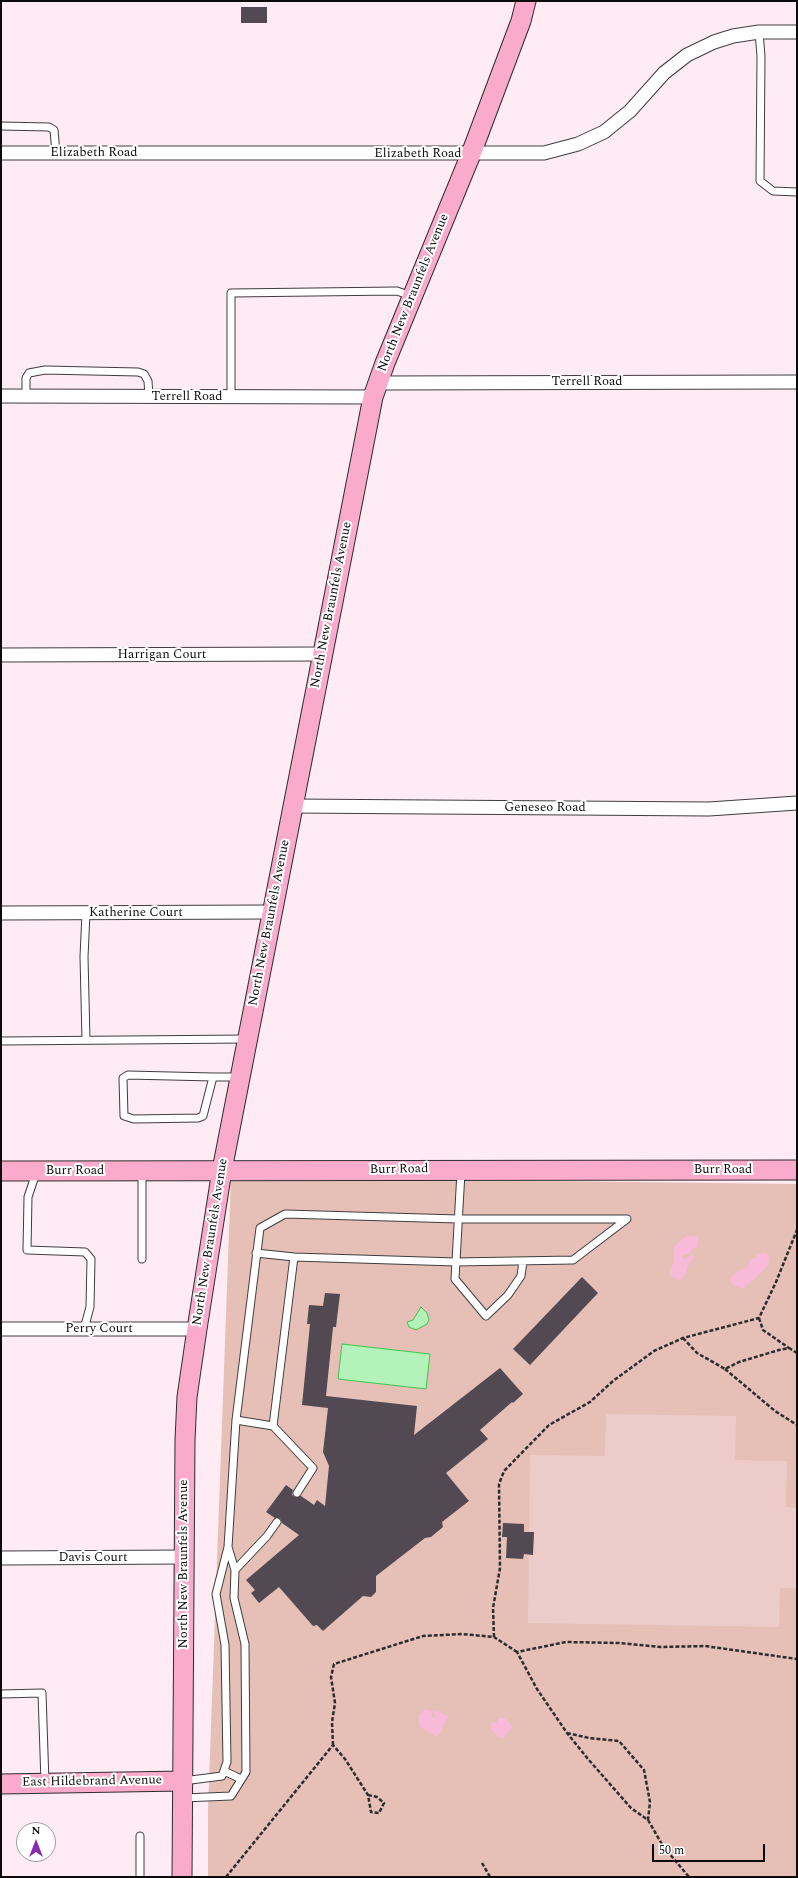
<!DOCTYPE html>
<html>
<head>
<meta charset="utf-8">
<style>
	body { margin:0 }
	#map { position:relative; width:798px; height:1878px; overflow:hidden; background:#feebf4; font-family:Spectral,serif }
	canvas { display:block }
	.frame { position:absolute; inset:0; border:2px solid #0b0b0b; pointer-events:none }
	.north { position:absolute; left:16px; top:1822px; width:40px; height:40px; box-sizing:border-box; background:#fff; border:1px solid #9d9d9d; border-radius:50%; rotate:0deg; font-size:11px; font-weight:700; line-height:16px; text-align:center; color:#0b0b0b }
	.north::after { content:''; display:block; margin:auto; width:14px; height:18px; background:#862cb3; clip-path:polygon(50% 0,100% 100%,50% 72%,0 100%) }
	.scale { position:absolute; left:652px; top:1844px; width:113px; height:18px; box-sizing:border-box; border:2px solid #0b0b0b; border-top:0; padding-left:5px; font-size:12px; line-height:14px; white-space:nowrap; color:#0b0b0b; -webkit-text-stroke:3px #fff; paint-order:stroke }
</style>
</head>
<body>
<div id="map">
<canvas width="798" height="1878"></canvas>
<div class="frame"></div>
<div class="north">N</div>
<div class="scale">50 m</div>
</div>
<script>
const g = document.querySelector('canvas').getContext('2d');
g.lineJoin = 'round';
function fillPath(path, color) {
  g.fillStyle = color;
  g.fill(path, 'evenodd');
}
function toPath(rows) {
  const path = new Path2D();
  for (const r of rows) {
    path.moveTo(r[0], r[1]);
    for (let i = 2; i < r.length; i += 2) path.lineTo(r[i], r[i + 1]);
  }
  return path;
}
function stroke(path, color, width, dash) {
  g.strokeStyle = color;
  g.lineWidth = width;
  g.lineCap = dash ? 'butt' : 'round';
  g.setLineDash(dash || []);
  g.stroke(path);
}
function drawText(font, color, halo, rows, align = 'center') {
  g.font = font + ' Spectral,serif';
  g.lineWidth = 4;
  g.setLineDash([]);
  g.textBaseline = 'middle';
  g.strokeStyle = halo;
  g.fillStyle = color;
  for (const [text, x, y, turn = 0] of rows) {
    g.save();
    g.translate(x, y);
    g.rotate((+turn || 0) * Math.PI / 180);
    g.textAlign = isNaN(turn) ? turn : align;
    if (halo) g.strokeText(text, 0, 0);
    g.fillText(text, 0, 0);
    g.restore();
  }
}
fillPath(toPath([
	[231,1177,797,1184,797,1877,208,1877,208,1809]
]), '#e6c0b7');
fillPath(toPath([
	[686,1236,696,1236,698,1240,697,1247,691,1249,691,1252,682,1256,685,1260,691,1254,694,1257,687,1268,687,1273,680,1280,674,1278,670,1273,674,1260,674,1246],
	[763,1252,769,1255,768,1265,754,1280,742,1289,733,1285,729,1280,733,1275,742,1269,747,1268,751,1259],
	[425,1709,431,1711,433,1718,435,1718,434,1712,437,1710,448,1717,438,1736,435,1736,419,1726,419,1715],
	[499,1718,506,1719,512,1726,511,1730,502,1738,497,1736,491,1729,491,1722,496,1723]
]), '#f7bad9');
fillPath(toPath([
	[606,1414,736,1416,735,1460,787,1461,786,1507,797,1508,797,1588,780,1588,779,1627,528,1623,530,1455,605,1456]
]), '#edcbc9');
const water = toPath([
	[421,1307,427,1313,429,1320,427,1324,416,1330,409,1327,407,1322,413,1320,421,1307],
	[342,1344,430,1354,426,1389,338,1379,342,1344]
]);
fillPath(water, '#b3f2b9');
stroke(water, '#3ec54e', 1);
fillPath(toPath([
	[241,7,267,7,267,23,241,23],
	[582,1277,598,1293,530,1365,513,1349],
	[325,1293,340,1294,336,1327,333,1327,326,1396,417,1406,414,1435,500,1368,523,1394,513,1403,512,1402,480,1430,488,1439,446,1473,469,1501,442,1522,443,1527,431,1537,425,1538,376,1576,376,1592,371,1597,363,1596,323,1631,317,1625,313,1626,279,1587,259,1603,251,1593,255,1590,246,1580,299,1535,282,1523,280,1518,275,1518,266,1512,286,1485,293,1490,292,1495,295,1497,301,1496,314,1505,317,1500,325,1506,329,1466,323,1452,328,1408,302,1405,310,1324,307,1324,309,1305,323,1306],
	[503,1523,524,1524,524,1532,534,1532,533,1555,524,1554,523,1559,506,1558,507,1537,502,1537]
]), '#534952');
const lane = toPath([
	[759,32,761,56,760,181,773,191,797,192],
	[1,126,49,127,54,130,56,153],
	[26,396,26,378,29,373,45,370,138,372,144,374,148,381,149,397],
	[231,397,231,293,397,291,411,296],
	[86,1040,84,957,86,913],
	[1,1041,247,1039],
	[213,1077,203,1116,198,1118,134,1119,124,1116,123,1078,128,1075,213,1077,240,1077],
	[142,1172,142,1259],
	[461,1172,455,1279,486,1316,508,1295,521,1276,523,1261],
	[36,1173,28,1197,27,1250,85,1252,91,1259,90,1307,84,1329],
	[256,1253,294,1257],
	[236,1420,273,1426,313,1468,297,1493],
	[235,1570,267,1536,277,1522],
	[1,1694,42,1693,45,1783],
	[224,1771,241,1779],
	[183,1781,222,1776,227,1762,225,1645,216,1594,228,1547,236,1420,260,1228,285,1214,458,1219,627,1219,573,1260,456,1262,294,1257,273,1426],
	[183,1798,231,1796,246,1772,245,1644,234,1598,235,1570,228,1547],
	[140,1877,140,1836]
]);
const street = toPath([
	[1,153,544,153,578,144,604,132,630,111,664,73,687,55,714,42,733,36,759,32,797,32],
	[378,383,797,382],
	[1,396,373,397],
	[1,655,323,654],
	[292,806,709,809,797,803],
	[1,913,272,912],
	[1,1329,197,1329],
	[1,1558,185,1557]
]);
const secondary = toPath([
	[1,1171,797,1170],
	[1,1784,183,1781],
	[182,1877,185,1440,187,1397,197,1329,222,1170,373,397,385,363,471,154,521,21,526,1]
]);
stroke(lane, '#3e3e3e', 9);
stroke(street, '#3e3e3e', 15);
stroke(secondary, '#2d2d2d', 21);
stroke(toPath([
	[759,1318,763,1330,789,1348],
	[683,1338,697,1353,725,1369,739,1362,779,1350,789,1348,797,1353],
	[725,1369,775,1411,797,1425],
	[494,1637,493,1608,500,1568,499,1484,504,1471,549,1425,590,1402,613,1381,654,1351,683,1338,759,1318,776,1282,797,1230],
	[567,1733,589,1738,619,1741,644,1770,650,1802,648,1820,631,1808,588,1759,567,1733,537,1689,517,1652,566,1642,619,1643,661,1647,705,1646,797,1659],
	[333,1745,332,1722,335,1703,331,1677,334,1664,423,1636,462,1634,494,1637,517,1652],
	[648,1820,663,1846,689,1877],
	[482,1863,490,1877],
	[226,1877,333,1745,345,1759,368,1795,371,1812,379,1813,384,1803,377,1797,368,1795]
]), '#2d2d2d', 2.5, [4, 2]);
stroke(lane, '#fff', 7);
stroke(street, '#fff', 13);
stroke(secondary, '#faaaca', 19);
drawText('13px', '#0b0b0b', '#fff', [
	["Elizabeth Road",94,153],
	["Elizabeth Road",418,154],
	["North New Braunfels Avenue",414,293,-68],
	["Terrell Road",587,382],
	["Terrell Road",187,397],
	["North New Braunfels Avenue",332,605,-79],
	["Harrigan Court",162,655],
	["Geneseo Road",545,808],
	["Katherine Court",136,913],
	["North New Braunfels Avenue",270,923,-79],
	["Burr Road",399,1170,-1],
	["Burr Road",723,1170],
	["Burr Road",75,1171],
	["North New Braunfels Avenue",211,1242,-81],
	["Perry Court",99,1329],
	["Davis Court",93,1558],
	["North New Braunfels Avenue",184,1564,-90],
	["East Hildebrand Avenue",92,1782,-1]
]);
</script>
</body>
</html>
